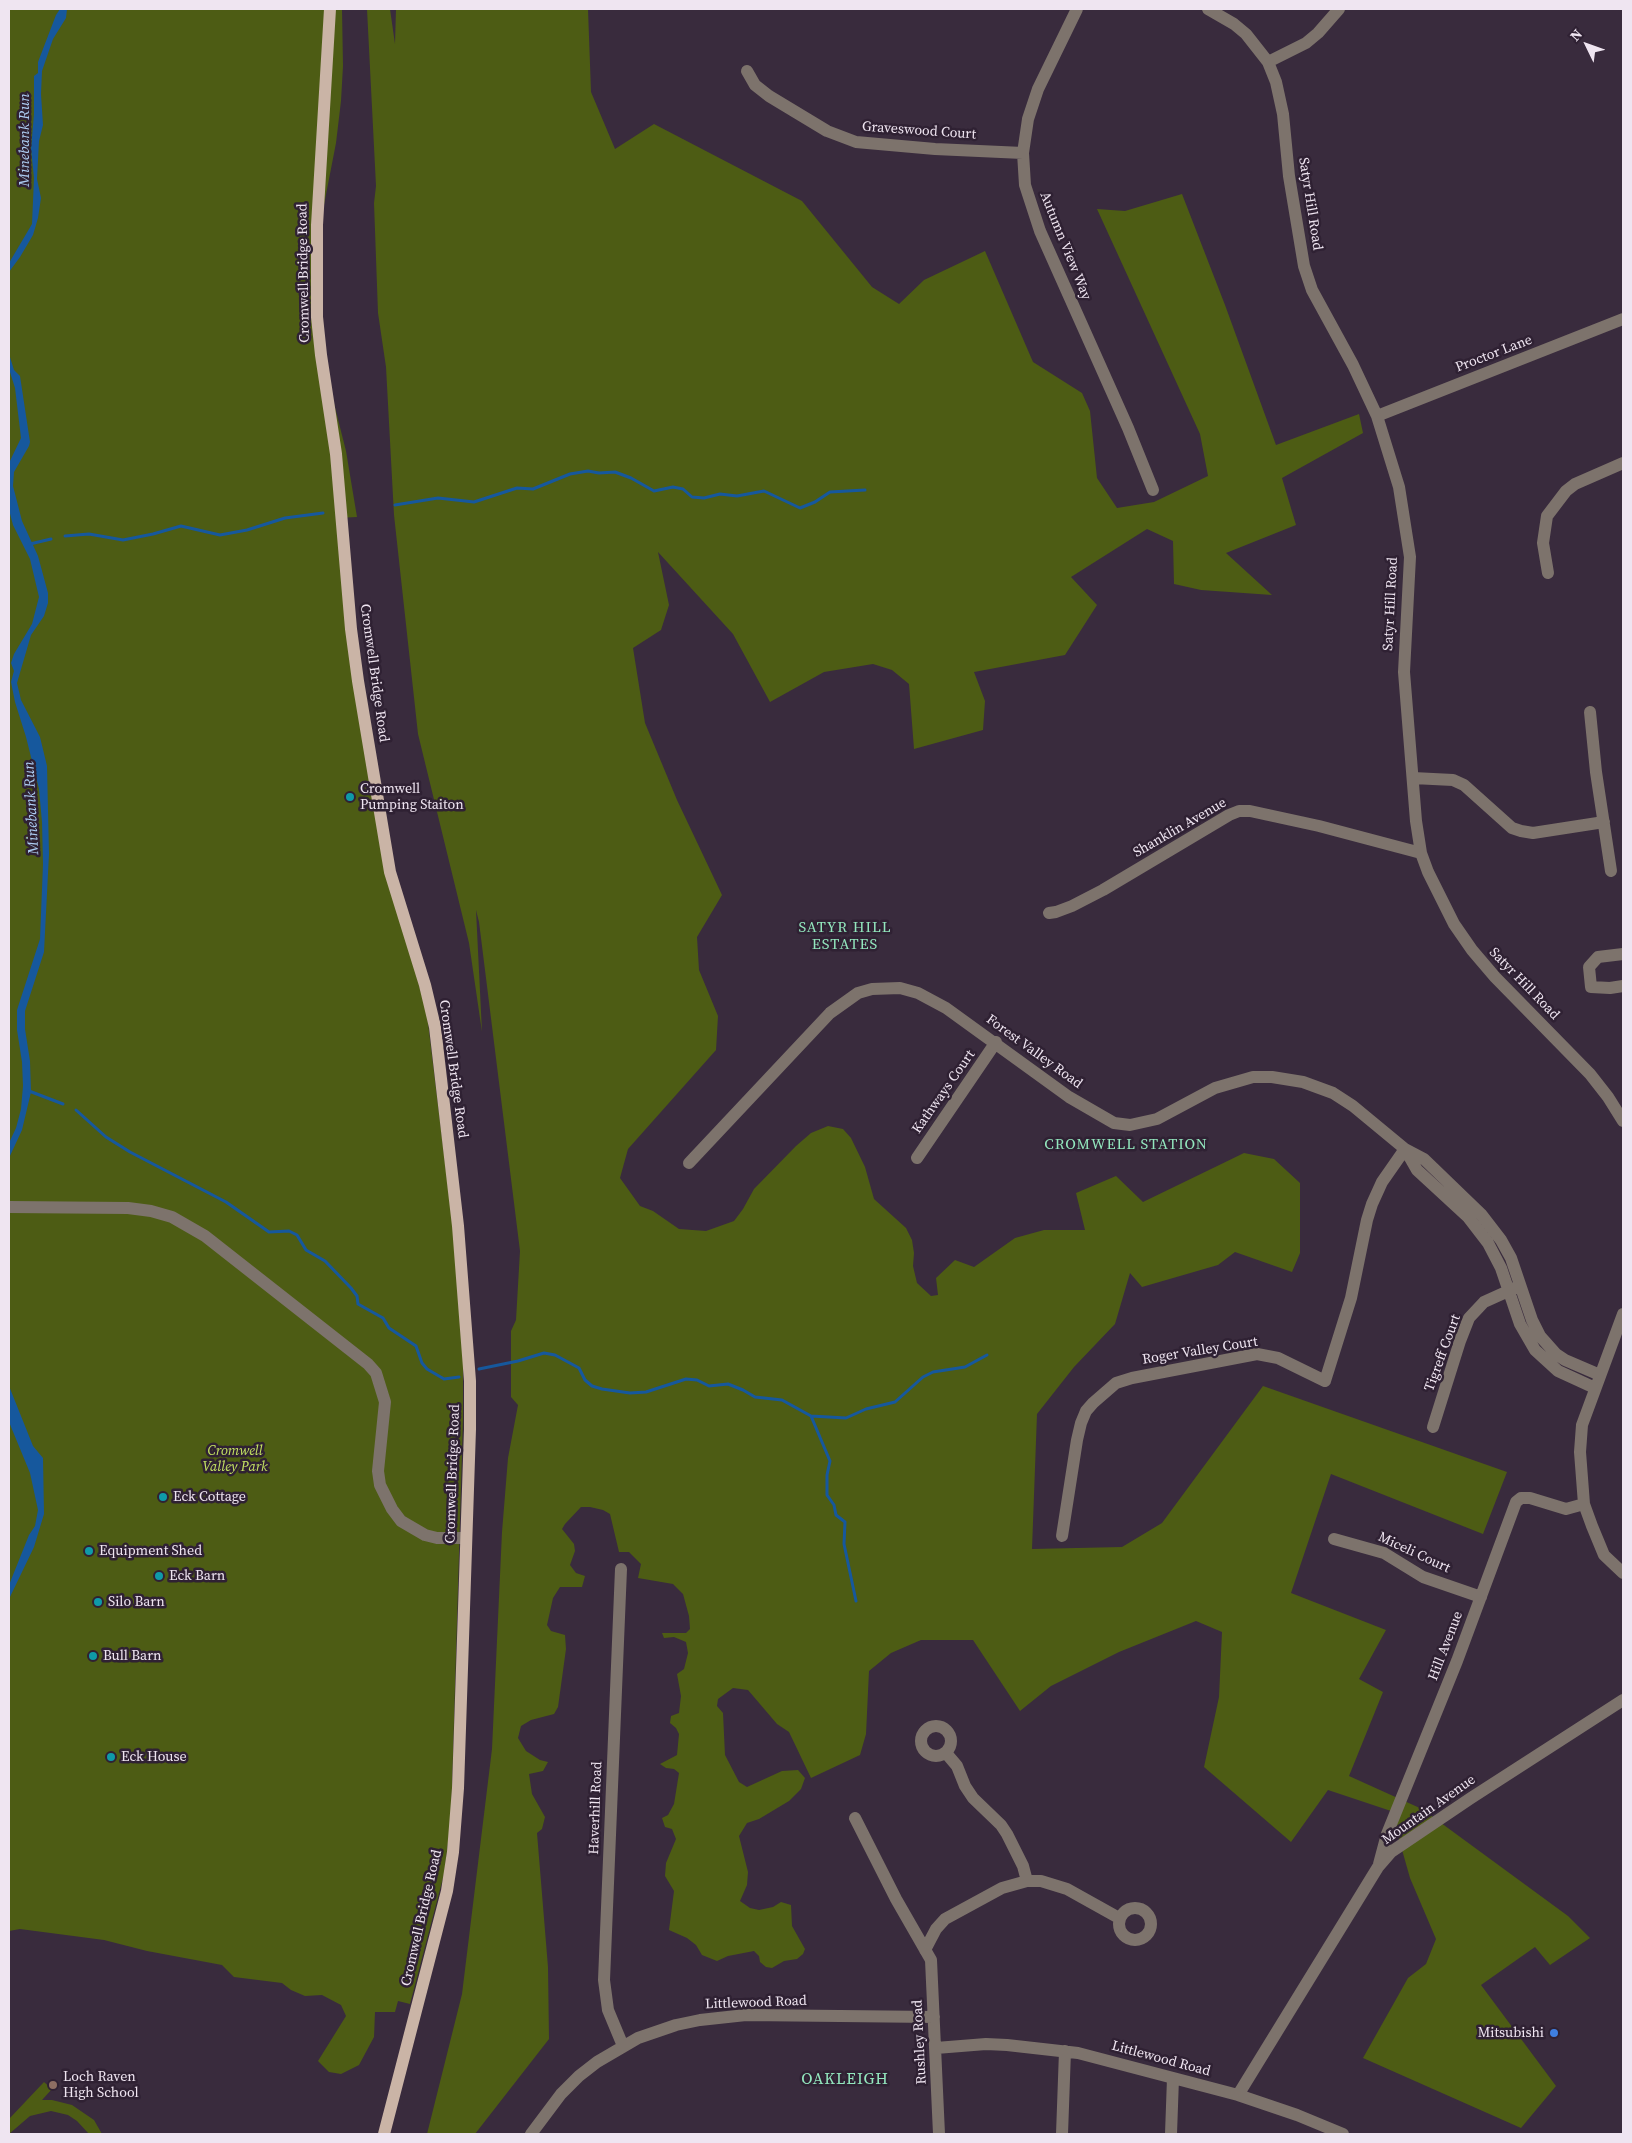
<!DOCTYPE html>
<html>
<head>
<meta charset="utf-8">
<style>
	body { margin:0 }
	#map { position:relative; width:1632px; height:2143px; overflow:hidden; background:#392b3d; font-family:"Source Serif 4",serif }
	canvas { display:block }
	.frame { position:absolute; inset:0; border:10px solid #efe5f1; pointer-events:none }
	.north { position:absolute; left:1562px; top:20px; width:50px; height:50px; -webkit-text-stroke:4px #2f2133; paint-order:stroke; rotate:312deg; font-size:14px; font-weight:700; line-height:20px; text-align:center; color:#efe5f1 }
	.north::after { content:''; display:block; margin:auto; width:18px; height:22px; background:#efe5f1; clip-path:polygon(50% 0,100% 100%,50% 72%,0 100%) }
</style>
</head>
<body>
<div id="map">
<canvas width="1632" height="2143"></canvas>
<div class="frame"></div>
<div class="north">N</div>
</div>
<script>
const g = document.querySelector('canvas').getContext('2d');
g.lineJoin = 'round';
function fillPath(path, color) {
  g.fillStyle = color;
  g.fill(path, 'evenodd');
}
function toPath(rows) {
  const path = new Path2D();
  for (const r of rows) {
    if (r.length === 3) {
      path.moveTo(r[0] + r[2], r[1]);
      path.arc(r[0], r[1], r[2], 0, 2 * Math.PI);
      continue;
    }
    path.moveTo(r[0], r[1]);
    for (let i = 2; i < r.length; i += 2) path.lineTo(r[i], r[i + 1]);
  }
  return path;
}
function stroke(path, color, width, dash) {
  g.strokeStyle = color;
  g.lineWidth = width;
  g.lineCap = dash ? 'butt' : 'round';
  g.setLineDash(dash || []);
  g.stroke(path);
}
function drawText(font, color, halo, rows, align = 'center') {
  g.font = font + ' "Source Serif 4",serif';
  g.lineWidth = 5;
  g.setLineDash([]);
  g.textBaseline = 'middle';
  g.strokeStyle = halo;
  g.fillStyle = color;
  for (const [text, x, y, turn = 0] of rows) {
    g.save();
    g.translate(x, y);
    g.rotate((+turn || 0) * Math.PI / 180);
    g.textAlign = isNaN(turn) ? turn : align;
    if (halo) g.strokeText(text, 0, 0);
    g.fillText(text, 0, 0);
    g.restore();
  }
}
fillPath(toPath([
	[9,9,342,9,343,66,341,101,336,143,323,210,320,348,346,451,357,517,337,518,350,661,415,970,427,1015,453,1228,463,1360,463,1419,451,1820,444,1874,410,2004,398,2001,395,2012,375,2012,374,2037,359,2065,341,2074,329,2072,318,2061,346,2016,341,2005,322,1995,305,1996,291,1990,282,1983,234,1977,222,1965,147,1951,104,1940,20,1929,9,1931],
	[367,9,390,9,395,44,396,9,588,9,591,92,615,149,654,124,802,201,872,287,899,304,924,280,985,251,1033,362,1082,393,1090,411,1097,478,1117,508,1154,502,1208,476,1200,434,1097,209,1125,211,1182,194,1225,305,1276,445,1359,414,1363,433,1282,478,1296,525,1226,553,1272,595,1201,590,1174,584,1173,541,1147,529,1071,577,1097,605,1065,655,974,672,985,701,983,730,914,749,909,684,892,670,873,664,824,672,770,702,733,634,658,552,669,605,661,630,633,648,645,723,677,800,722,895,697,937,699,970,718,1016,716,1050,628,1149,620,1178,640,1206,653,1211,679,1229,706,1231,734,1221,743,1209,754,1189,796,1146,811,1133,828,1126,843,1129,851,1138,865,1167,874,1199,906,1228,912,1240,914,1253,913,1266,917,1283,931,1296,938,1295,936,1278,955,1260,974,1267,1015,1238,1044,1230,1085,1230,1076,1193,1116,1176,1143,1202,1244,1153,1274,1159,1300,1183,1300,1253,1292,1272,1235,1252,1218,1265,1142,1287,1130,1273,1115,1324,1074,1367,1037,1414,1032,1549,1122,1547,1162,1523,1263,1386,1507,1472,1483,1534,1331,1474,1291,1593,1386,1630,1359,1679,1383,1692,1349,1776,1422,1809,1568,1916,1590,1938,1550,1965,1535,1947,1481,1985,1556,2086,1521,2128,1363,2058,1408,1978,1426,1964,1436,1939,1410,1878,1391,1811,1328,1790,1291,1842,1204,1767,1219,1697,1222,1632,1196,1621,1119,1652,1051,1686,1020,1711,973,1640,921,1640,891,1653,869,1671,866,1734,860,1755,811,1778,789,1732,777,1724,748,1690,733,1688,718,1699,717,1706,723,1713,725,1755,739,1782,747,1787,782,1771,798,1770,805,1778,801,1789,789,1801,759,1819,747,1823,739,1836,748,1872,747,1885,740,1901,750,1908,759,1910,773,1907,781,1902,791,1905,792,1926,805,1949,803,1954,797,1959,784,1961,772,1968,766,1967,760,1962,759,1956,754,1951,728,1956,717,1961,702,1955,696,1945,687,1938,669,1930,674,1891,665,1876,666,1863,676,1839,672,1829,665,1827,662,1818,668,1815,674,1804,679,1773,674,1769,666,1768,660,1764,677,1755,679,1734,676,1728,670,1723,671,1716,679,1713,681,1696,677,1674,684,1669,688,1653,686,1642,674,1637,664,1638,662,1633,686,1633,690,1629,689,1616,683,1594,673,1584,638,1578,641,1564,629,1552,619,1552,610,1514,603,1510,590,1507,581,1507,565,1524,562,1529,574,1544,575,1551,570,1565,576,1573,585,1576,582,1587,560,1587,553,1598,547,1625,551,1631,565,1635,566,1649,558,1707,554,1714,531,1720,521,1726,518,1738,526,1751,540,1760,548,1762,543,1771,529,1774,532,1794,545,1817,542,1829,537,1833,548,1967,549,2039,475,2134,427,2134,462,1994,492,1749,502,1532,508,1458,518,1405,511,1397,511,1331,516,1320,520,1251,479,922,476,910,482,1032,469,943,418,734,394,515,386,367,378,313,374,203,376,186],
	[44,2082,52,2089,42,2100,52,2100,72,2105,94,2120,102,2134,89,2134,77,2121,68,2115,51,2111,30,2116,9,2134,9,2119]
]), '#4d5c14');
fillPath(toPath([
	[60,9,67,9,66,18,53,39,42,71,41,94,43,125,39,141,37,179,41,198,38,218,33,235,20,257,9,272,9,263,32,224,34,178,31,149,34,114,34,76,38,73,38,62,56,15],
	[9,354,14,370,20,376,30,442,29,446,14,472,13,486,22,521,38,556,48,593,48,603,44,616,31,635,17,683,21,700,40,737,47,766,49,854,44,952,25,1011,25,1029,30,1061,31,1092,22,1130,9,1158,9,1143,16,1128,21,1109,23,1086,22,1062,17,1030,17,1010,40,939,43,864,42,822,39,789,26,737,15,702,11,682,14,671,11,663,14,654,32,624,39,597,30,559,13,525,9,510,9,463,21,438,15,388,9,369],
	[9,1386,33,1446,43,1458,44,1514,34,1547,9,1599,9,1585,29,1535,35,1526,38,1510,30,1473,9,1422]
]), '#16589d');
stroke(toPath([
	[395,505,438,498,474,502,517,488,533,489,570,474,588,471,599,473,615,472,631,478,654,491,673,487,683,489,692,497,704,498,720,494,737,496,764,491,800,508,815,502,830,492,865,490],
	[65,536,89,534,123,540,153,534,181,526,220,535,247,530,285,518,323,513],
	[30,544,51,539],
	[29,1091,63,1104],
	[76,1110,106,1137,130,1152,226,1202,269,1232,289,1231,297,1235,306,1250,325,1261,351,1288,357,1296,358,1304,383,1318,389,1328,416,1346,422,1363,427,1369,444,1379,459,1377],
	[479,1369,518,1361,544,1353,555,1355,579,1368,585,1380,592,1386,602,1389,630,1393,646,1392,686,1379,697,1380,709,1386,728,1384,743,1390,755,1397,782,1400,811,1416,846,1418,866,1409,895,1402,923,1377,933,1372,965,1367,987,1355],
	[811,1416,830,1461,827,1475,827,1495,834,1505,836,1515,845,1522,844,1544,856,1601]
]), '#16589d', 3);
stroke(toPath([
	[1077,9,1038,89,1028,119,1023,153,1025,185,1040,231,1128,428,1153,490],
	[1208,9,1234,24,1246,34,1268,62,1276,82,1283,114,1289,176,1304,266,1312,290,1353,365,1377,416,1399,487,1410,557,1404,672,1416,821,1421,853,1428,872,1454,924,1472,950,1495,977,1590,1074,1608,1097,1623,1121],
	[1268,62,1306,43,1318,33,1339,9],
	[747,71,755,85,769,96,827,131,856,142,935,149,1023,153],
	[1377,416,1623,319],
	[1548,573,1543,543,1547,516,1566,491,1575,484,1623,463],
	[1590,712,1596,772,1611,871],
	[1413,778,1453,780,1464,785,1512,828,1521,831,1533,833,1604,822],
	[1049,913,1056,912,1072,906,1103,890,1229,815,1239,811,1250,811,1319,826,1421,853],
	[1623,954,1598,957,1589,967,1591,987,1610,988,1623,986],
	[1405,1149,1417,1170,1468,1217,1488,1243,1501,1268,1520,1324,1535,1350,1558,1371,1595,1388],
	[917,1158,996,1042],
	[689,1163,830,1013,858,993,872,989,900,988,918,993,946,1008,1069,1097,1114,1123,1130,1125,1157,1119,1215,1088,1253,1077,1272,1077,1303,1082,1333,1093,1353,1106,1405,1149,1424,1159,1481,1214,1501,1240,1511,1258,1532,1320,1540,1336,1556,1354,1565,1360,1600,1375],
	[9,1207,128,1208,151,1211,172,1217,205,1236,368,1364,376,1373,385,1402,378,1471,380,1485,392,1509,401,1521,425,1535,437,1538,466,1538],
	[1623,1314,1582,1425,1580,1452,1584,1504,1592,1526,1604,1555,1623,1573],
	[1433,1427,1460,1341,1469,1318,1484,1302,1515,1288],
	[1062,1536,1077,1440,1081,1423,1086,1411,1093,1403,1116,1383,1132,1378,1257,1354,1278,1358,1325,1381,1351,1298,1367,1220,1372,1204,1382,1182,1405,1149],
	[1334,1539,1384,1553,1423,1577,1481,1597],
	[621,1569,604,1980,608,2010,623,2046],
	[936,1741,15],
	[946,1753,957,1766,965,1786,973,1798,1001,1825,1007,1834,1023,1866,1027,1881],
	[855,1818,896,1899,931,1960,939,2134],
	[1379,1864,1387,1834,1457,1661,1516,1502,1521,1498,1530,1498,1566,1509,1584,1504],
	[1135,1924,16],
	[925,1950,936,1929,945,1919,1002,1888,1027,1881,1041,1881,1067,1889,1119,1918],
	[936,2048,986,2044,1007,2045,1078,2053,1238,2095,1297,2115,1343,2134],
	[1238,2095,1378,1867,1391,1852,1471,1798,1623,1700],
	[531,2134,561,2094,579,2076,597,2062,638,2038,676,2025,700,2020,746,2015,934,2017],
	[1062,2134,1065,2051],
	[1171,2134,1173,2078]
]), '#7d736c', 12);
stroke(toPath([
	[330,9,317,225,317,317,321,355,336,454,351,629,358,681,390,872,425,985,435,1027,458,1226,470,1381,470,1429,458,1788,453,1852,447,1891,384,2134]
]), '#cab4a6', 12);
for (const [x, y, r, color] of [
	[350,797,5,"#0f9aa8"],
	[163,1497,5,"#0f9aa8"],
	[89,1551,5,"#0f9aa8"],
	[159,1576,5,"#0f9aa8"],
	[98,1602,5,"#0f9aa8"],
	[93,1656,5,"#0f9aa8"],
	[111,1757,5,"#0f9aa8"],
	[1554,2033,5,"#3f7fe0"],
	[53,2085,5,"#8d6e63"]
]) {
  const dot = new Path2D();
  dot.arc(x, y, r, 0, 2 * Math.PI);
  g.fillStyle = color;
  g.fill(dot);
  stroke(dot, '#2f2133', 2);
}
drawText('14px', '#efe5f1', '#2f2133', [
	["Graveswood Court",919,131,4],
	["Satyr Hill Road",1310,204,81],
	["Autumn View Way",1065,246,68],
	["Cromwell Bridge Road",304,273,-91],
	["Proctor Lane",1494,354,-21],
	["Satyr Hill Road",1391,604,-87],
	["Cromwell Bridge Road",374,673,82],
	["Shanklin Avenue",1180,828,-30],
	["Satyr Hill Road",1524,984,46],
	["Forest Valley Road",1034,1052,36],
	["Cromwell Bridge Road",453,1069,82],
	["Kathways Court",944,1092,-55],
	["Roger Valley Court",1200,1351,-9],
	["Tigreff Court",1443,1353,-70],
	["Cromwell Bridge Road",453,1474,-88],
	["Miceli Court",1414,1553,25],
	["Hill Avenue",1446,1646,-69],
	["Haverhill Road",596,1808,-88],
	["Mountain Avenue",1429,1810,-35],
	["Cromwell Bridge Road",422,1918,-77],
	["Littlewood Road",756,2003,-2],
	["Rushley Road",920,2042,-93],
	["Littlewood Road",1161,2059,15]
]);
drawText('14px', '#efe5f1', '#2f2133', [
	["Cromwell",360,789],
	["Pumping Staiton",360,805],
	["Eck Cottage",173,1497],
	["Equipment Shed",99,1551],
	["Eck Barn",169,1576],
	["Silo Barn",108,1602],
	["Bull Barn",103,1656],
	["Eck House",121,1757],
	["Mitsubishi",1544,2033,"right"],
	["Loch Raven",63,2077],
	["High School",63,2093]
], 'left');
drawText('italic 14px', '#c5e462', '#2f2133', [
	["Cromwell",235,1451],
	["Valley Park",235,1467]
]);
drawText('italic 15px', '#adcdf3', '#2f2133', [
	["Minebank Run",25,140,-90],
	["Minebank Run",32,808,-93]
]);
g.letterSpacing = '1px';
drawText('15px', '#93e7be', '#2f2133', [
	["SATYR HILL",845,928],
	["ESTATES",845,945],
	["CROMWELL STATION",1126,1145]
]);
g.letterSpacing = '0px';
g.letterSpacing = '1px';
drawText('16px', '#93e7be', '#2f2133', [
	["OAKLEIGH",845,2080]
]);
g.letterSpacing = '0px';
</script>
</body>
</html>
